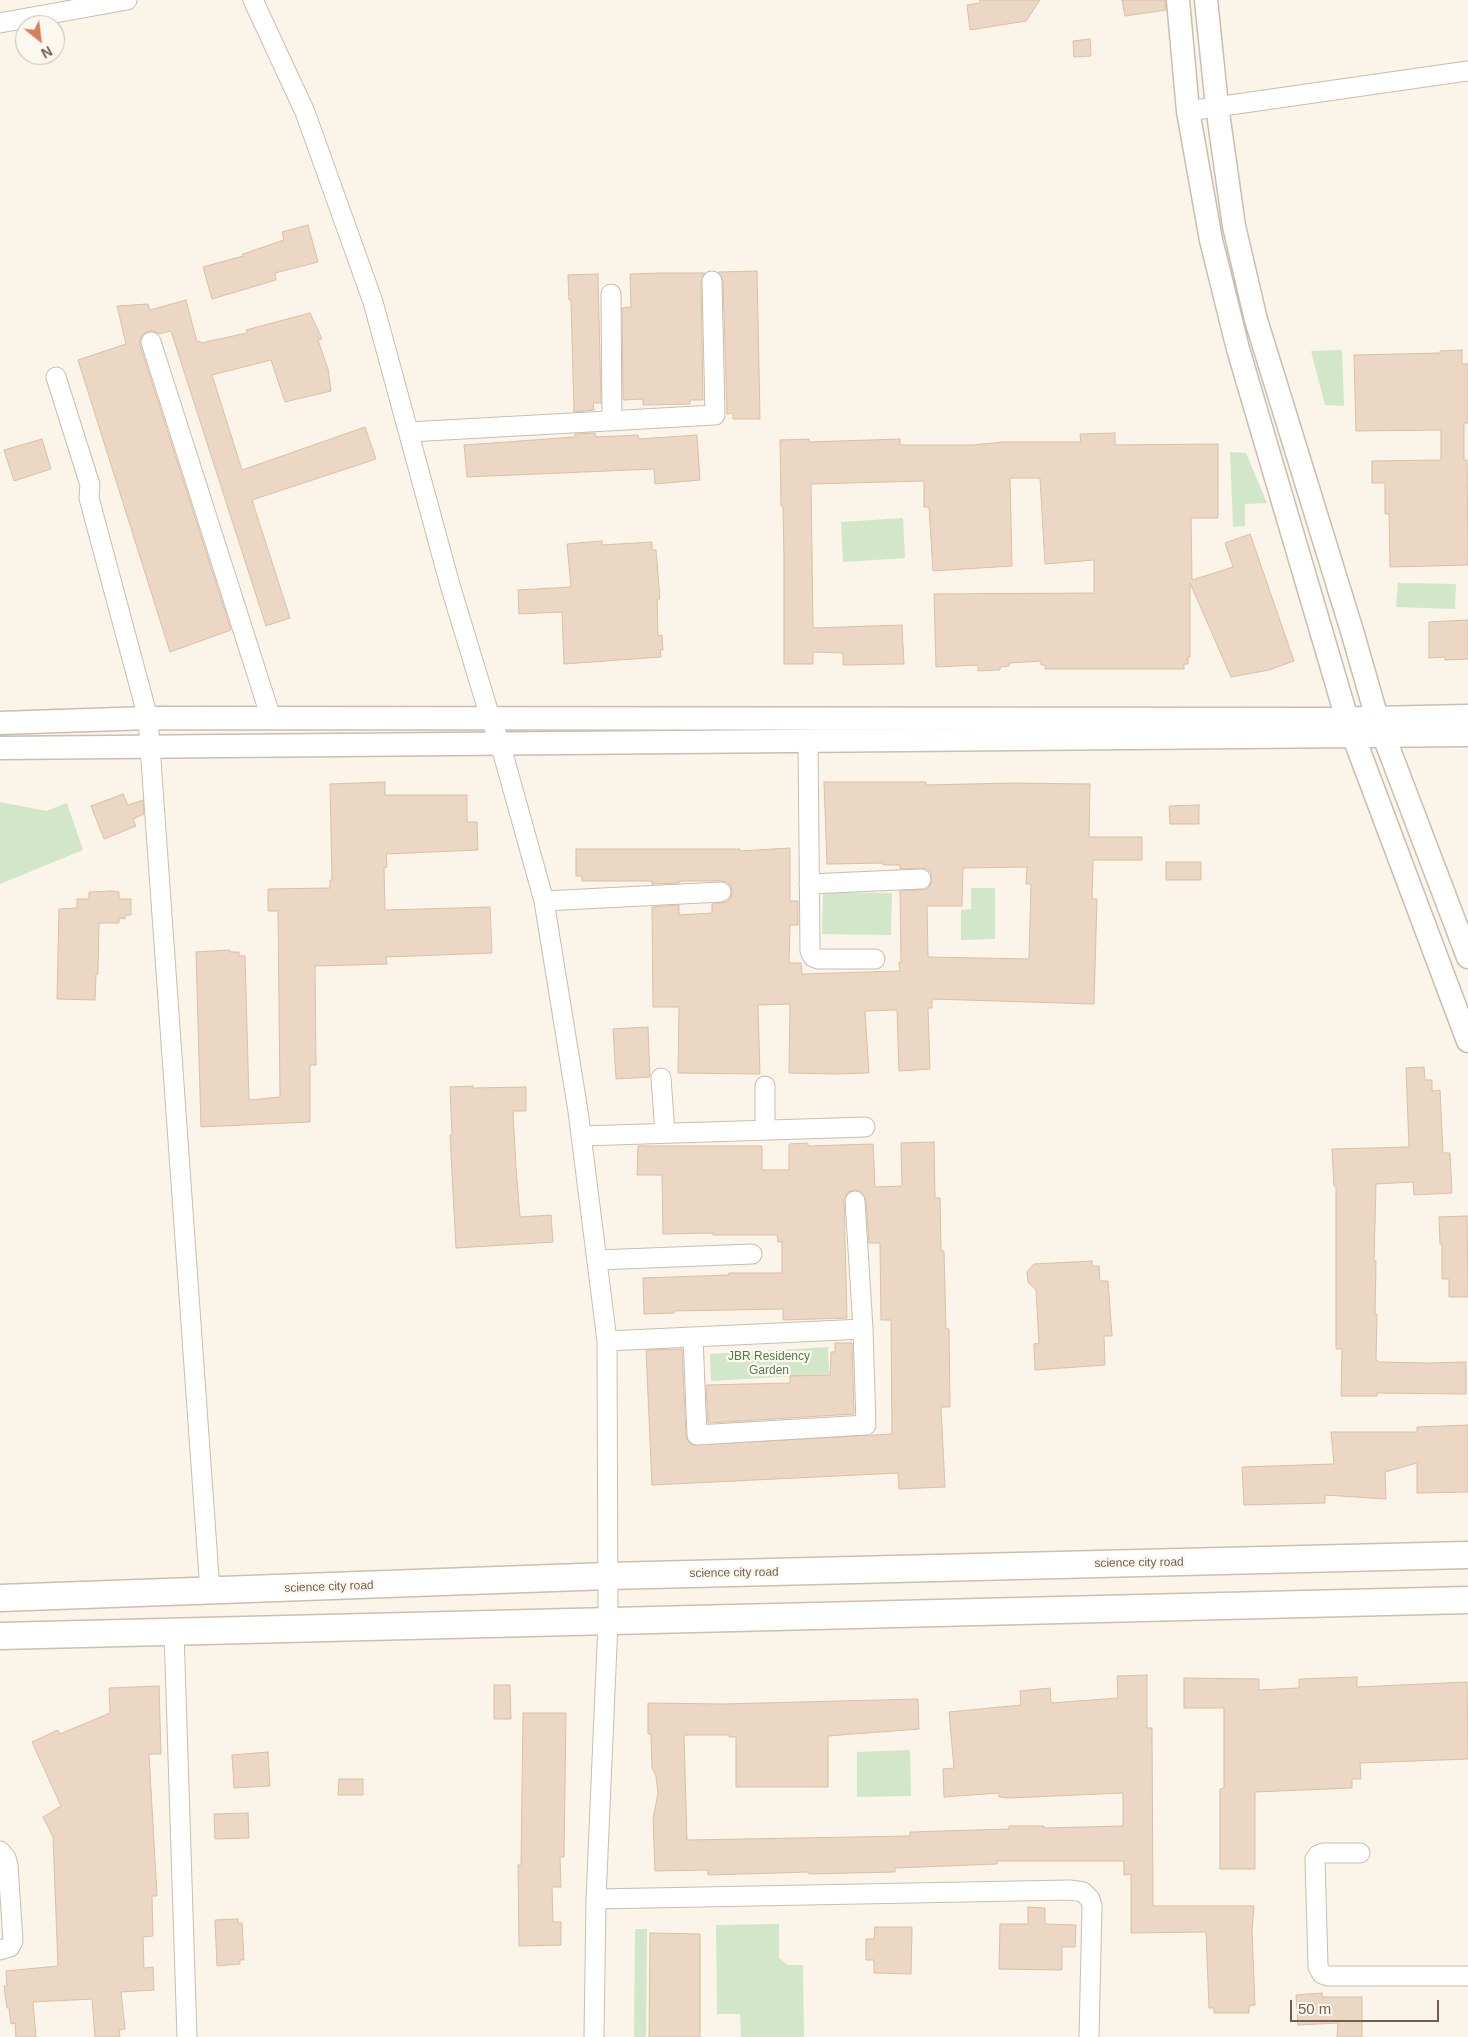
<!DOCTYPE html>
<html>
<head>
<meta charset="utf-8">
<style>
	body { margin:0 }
	#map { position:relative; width:1468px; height:2037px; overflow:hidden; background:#faf4e9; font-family:Helvetica,sans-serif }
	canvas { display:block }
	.north { position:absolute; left:15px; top:15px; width:50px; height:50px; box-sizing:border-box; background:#fdf8ef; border:1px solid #c5baaf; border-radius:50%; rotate:151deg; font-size:14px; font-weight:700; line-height:20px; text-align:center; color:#715e4f }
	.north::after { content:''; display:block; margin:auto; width:18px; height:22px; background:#d4805d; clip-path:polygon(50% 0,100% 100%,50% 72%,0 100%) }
	.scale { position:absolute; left:1290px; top:2000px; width:149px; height:22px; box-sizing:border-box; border:2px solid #715e4f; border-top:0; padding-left:6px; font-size:15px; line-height:18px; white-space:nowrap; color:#715e4f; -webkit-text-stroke:4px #fdf8ef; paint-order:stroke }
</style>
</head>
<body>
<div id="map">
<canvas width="1468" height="2037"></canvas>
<div class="north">N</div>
<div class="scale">50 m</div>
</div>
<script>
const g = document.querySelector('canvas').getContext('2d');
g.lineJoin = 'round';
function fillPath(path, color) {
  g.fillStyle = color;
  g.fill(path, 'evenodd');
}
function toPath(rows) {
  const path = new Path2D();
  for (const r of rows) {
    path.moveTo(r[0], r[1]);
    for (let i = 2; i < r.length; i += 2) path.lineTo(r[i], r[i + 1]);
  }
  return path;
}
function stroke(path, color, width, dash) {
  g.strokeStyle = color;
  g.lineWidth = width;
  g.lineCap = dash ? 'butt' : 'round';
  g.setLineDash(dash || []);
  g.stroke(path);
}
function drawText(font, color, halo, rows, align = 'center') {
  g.font = font + ' Helvetica,sans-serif';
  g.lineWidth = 4.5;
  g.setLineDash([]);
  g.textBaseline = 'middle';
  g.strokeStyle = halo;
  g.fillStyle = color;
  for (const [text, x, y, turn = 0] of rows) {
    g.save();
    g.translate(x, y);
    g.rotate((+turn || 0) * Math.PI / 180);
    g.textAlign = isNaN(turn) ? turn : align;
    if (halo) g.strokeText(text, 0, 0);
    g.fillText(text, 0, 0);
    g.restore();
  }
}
fillPath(toPath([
	[1342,350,1344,406,1325,405,1311,351],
	[1230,452,1246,453,1267,503,1245,504,1245,526,1233,527],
	[903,518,905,558,843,562,841,522],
	[1398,583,1456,584,1455,609,1396,607],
	[0,802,46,811,67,803,83,850,0,884],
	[971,888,995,888,995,939,961,940,961,910,971,909],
	[823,892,892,893,891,935,822,934],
	[828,1347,829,1374,711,1381,710,1354],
	[910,1750,911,1796,857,1797,857,1752],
	[779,1924,779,1958,788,1965,803,1965,804,2037,741,2037,740,2014,717,2014,716,1925],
	[635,1929,647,1929,646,2037,634,2037]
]), '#d2e6c9');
const building = toPath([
	[980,0,1040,0,1026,21,970,30,967,5,980,3,980,0],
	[1122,0,1165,0,1166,10,1125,16,1122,0],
	[1090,39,1091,56,1074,57,1073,41,1090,39],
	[308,225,318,262,275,273,276,280,212,299,203,267,243,256,243,254,284,240,282,232,308,225],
	[757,271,760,419,733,419,733,413,727,414,723,281,718,272,757,271],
	[659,273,705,273,701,281,703,400,690,400,690,404,643,405,643,399,623,400,622,308,631,307,630,274,659,273],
	[598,274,601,403,593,403,594,410,574,412,571,300,569,300,568,275,598,274],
	[186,300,197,342,200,341,201,343,247,333,246,330,310,313,322,339,318,340,328,369,331,391,285,402,271,360,212,375,242,470,365,427,376,459,252,500,290,618,266,626,171,331,159,334,154,331,148,331,143,334,140,340,140,345,231,630,170,652,78,360,126,344,117,306,148,304,150,310,186,300],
	[1462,350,1462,364,1468,364,1468,423,1464,423,1464,460,1467,460,1468,565,1390,567,1389,514,1385,514,1385,483,1372,483,1372,461,1441,460,1441,430,1356,431,1354,355,1440,353,1440,351,1462,350],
	[595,433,596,437,638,435,639,439,697,435,700,480,655,484,654,469,467,477,464,445,575,437,575,434,595,433],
	[1115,433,1115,445,1218,444,1218,518,1191,518,1192,580,1233,567,1225,543,1250,534,1294,661,1269,670,1231,677,1190,583,1190,657,1188,657,1188,664,1184,664,1184,669,1045,669,1045,665,1041,665,1041,661,1009,663,1009,666,1000,667,1000,670,978,671,978,665,936,667,934,594,1094,593,1094,560,1045,564,1040,478,1010,478,1012,566,933,571,929,507,924,507,924,481,811,484,813,628,902,625,904,664,843,665,843,653,813,652,813,664,784,664,784,559,783,506,781,506,780,440,809,439,809,442,900,439,900,445,973,445,1003,442,1081,442,1080,434,1115,433],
	[42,439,51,469,14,481,4,450,42,439],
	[602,541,602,545,652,542,652,550,656,550,660,599,657,599,658,636,662,635,663,650,660,650,661,657,564,664,562,612,519,614,518,590,571,587,567,544,602,541],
	[1468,620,1468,659,1445,660,1445,657,1429,658,1429,622,1468,620],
	[385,782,385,795,467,795,467,822,477,822,478,850,386,854,387,867,384,868,385,910,490,907,492,953,386,957,387,964,315,966,316,1065,310,1065,310,1122,201,1127,196,952,230,950,230,952,239,952,239,956,245,956,249,1100,280,1097,278,911,268,911,268,889,330,888,330,880,332,880,330,784,385,782],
	[824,782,926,782,926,785,1013,783,1090,784,1089,837,1142,837,1142,860,1093,860,1092,899,1097,899,1094,1004,932,999,932,1008,928,1008,930,1069,899,1071,897,1010,865,1011,869,1073,836,1074,789,1073,790,1004,758,1005,760,1074,678,1073,679,1007,653,1007,652,907,679,905,679,915,712,913,712,904,727,902,731,898,732,892,731,886,727,882,720,881,679,881,679,883,652,884,652,881,582,881,582,876,576,876,576,849,740,849,740,851,790,848,790,901,798,901,798,925,790,925,789,963,801,963,802,974,900,971,899,962,901,962,900,891,927,889,931,884,931,873,927,869,921,868,900,869,900,865,883,865,883,863,827,864,824,782],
	[1027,867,1026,884,1031,884,1029,959,928,957,927,906,962,906,963,868,1027,867],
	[123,794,128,805,143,800,144,814,133,819,136,826,104,839,91,806,123,794],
	[1199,805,1199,824,1170,824,1169,806,1199,805],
	[1166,862,1201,862,1201,880,1166,880,1166,862],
	[112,891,119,892,119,899,131,899,131,915,125,915,125,919,119,918,119,923,99,923,98,974,96,974,95,1000,57,999,59,909,77,908,77,899,89,899,89,892,112,891],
	[648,1027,650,1077,616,1079,613,1029,648,1027],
	[1424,1067,1425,1080,1432,1080,1432,1091,1440,1090,1443,1153,1450,1153,1452,1193,1414,1195,1413,1182,1376,1184,1374,1261,1376,1261,1375,1314,1377,1314,1376,1360,1379,1362,1426,1363,1466,1362,1466,1394,1377,1393,1377,1396,1341,1396,1342,1349,1336,1349,1336,1186,1334,1186,1332,1149,1409,1147,1406,1068,1424,1067],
	[473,1086,473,1088,526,1087,526,1111,513,1111,516,1168,520,1217,551,1215,553,1242,456,1248,450,1135,452,1135,450,1087,473,1086],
	[934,1142,935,1198,940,1198,941,1251,944,1251,946,1329,949,1329,950,1407,941,1407,945,1487,899,1489,898,1473,652,1485,646,1350,682,1349,686,1435,688,1441,692,1445,892,1434,891,1320,881,1320,880,1243,869,1243,866,1200,860,1191,855,1190,848,1192,844,1201,847,1318,783,1320,783,1309,674,1311,674,1313,644,1314,643,1278,729,1275,729,1273,782,1273,782,1242,778,1242,777,1235,713,1235,713,1233,663,1234,662,1175,637,1175,638,1146,762,1146,762,1170,789,1170,789,1144,808,1143,808,1146,873,1144,875,1187,902,1186,901,1143,934,1142],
	[1467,1216,1468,1297,1449,1297,1449,1279,1442,1279,1442,1244,1440,1244,1439,1217,1467,1216],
	[1092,1261,1092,1266,1099,1266,1100,1281,1108,1281,1112,1336,1104,1336,1105,1365,1035,1370,1034,1344,1039,1343,1036,1290,1028,1282,1027,1272,1034,1264,1092,1261],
	[835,1343,852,1343,854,1414,708,1423,706,1385,790,1383,790,1376,830,1375,831,1352,835,1352,835,1343],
	[1468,1425,1468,1492,1417,1493,1417,1463,1385,1472,1386,1499,1325,1495,1325,1503,1244,1505,1242,1467,1334,1464,1331,1432,1417,1432,1417,1427,1468,1425],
	[1147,1675,1147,1728,1152,1728,1153,1906,1254,1906,1252,1931,1255,2005,1249,2006,1249,2013,1214,2013,1214,2008,1209,2008,1206,1932,1131,1933,1131,1874,1124,1875,1124,1861,997,1861,997,1864,895,1868,895,1872,809,1874,809,1872,708,1875,708,1870,655,1871,653,1819,658,1793,656,1776,652,1768,651,1734,648,1734,648,1703,723,1704,918,1699,919,1729,828,1736,828,1787,736,1787,736,1737,729,1737,729,1735,684,1735,687,1840,910,1836,910,1832,1009,1829,1009,1826,1044,1826,1044,1828,1123,1826,1123,1793,1008,1798,999,1797,999,1793,944,1797,943,1769,954,1768,949,1712,1021,1705,1020,1691,1050,1688,1051,1703,1118,1698,1117,1676,1147,1675],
	[1357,1677,1357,1687,1467,1682,1468,1759,1360,1763,1361,1779,1352,1779,1352,1788,1255,1792,1255,1869,1220,1869,1220,1789,1224,1788,1224,1708,1184,1708,1184,1678,1259,1679,1259,1690,1299,1688,1299,1679,1357,1677],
	[494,1685,510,1685,511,1719,494,1719,494,1685],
	[159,1686,161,1754,149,1754,157,1896,152,1896,153,1936,143,1937,144,1968,153,1967,154,1990,121,1992,125,2029,119,2030,120,2037,95,2037,92,1999,33,2002,36,2037,16,2037,15,2023,11,2024,9,2008,7,2008,4,1986,7,1986,6,1971,58,1966,53,1837,43,1817,61,1806,32,1742,58,1730,60,1734,110,1713,109,1688,159,1686],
	[523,1713,566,1713,564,1857,560,1857,561,1887,552,1887,553,1922,561,1922,561,1945,519,1946,518,1865,521,1865,523,1713],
	[268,1752,270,1786,234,1788,232,1755,268,1752],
	[339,1779,363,1779,363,1795,338,1795,339,1779],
	[248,1813,249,1838,215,1839,214,1814,248,1813],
	[1028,1907,1045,1908,1045,1924,1076,1925,1075,1947,1062,1947,1062,1970,999,1969,1000,1924,1028,1924,1028,1907],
	[238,1919,238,1923,242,1923,244,1960,240,1960,240,1964,217,1966,215,1920,238,1919],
	[875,1927,912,1927,911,1974,874,1973,874,1960,866,1960,866,1939,874,1939,875,1927],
	[650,1933,700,1934,700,2037,649,2037,650,1933],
	[1322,1993,1322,1997,1362,1997,1362,2037,1337,2037,1338,2023,1298,2025,1296,1995,1322,1993]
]);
fillPath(building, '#ecd6c4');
stroke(building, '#dcbfa6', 1);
const minor = toPath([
	[253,0,305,112,373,302,450,585,490,717,500,743,544,901,578,1111,607,1341,608,1622,596,1899,594,2037],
	[0,23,127,0],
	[1188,111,1468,71],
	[611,294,612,421],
	[151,342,271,718],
	[56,377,90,485,89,498,148,718,210,1591],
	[409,432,715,415,712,281],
	[808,740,810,951,813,957,818,959,875,959],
	[809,884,921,879],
	[544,901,721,892],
	[661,1078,665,1133],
	[765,1130,765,1086],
	[581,1136,865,1127],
	[597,1260,752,1254],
	[693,1337,697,1435,866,1425,863,1329,855,1201],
	[607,1341,863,1329],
	[174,1632,187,2037],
	[0,1851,6,1858,8,1865,13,1941,10,1947,0,1950],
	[1360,1853,1323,1853,1318,1855,1315,1859,1318,1967,1322,1974,1328,1976,1468,1976],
	[596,1899,1070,1890,1083,1892,1090,1899,1092,1906,1089,2037]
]);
const tertiary = toPath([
	[1178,0,1188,111,1211,240,1238,349,1347,719,1468,1041],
	[1206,0,1217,106,1234,226,1256,320,1352,631,1377,718,1468,957],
	[0,723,148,718,1323,719,1468,716],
	[0,748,1468,735]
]);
const secondary = toPath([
	[0,1598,608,1576,1468,1555],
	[0,1636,1468,1600]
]);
stroke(minor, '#cbbdb0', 21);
stroke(tertiary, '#cbbdb0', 25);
stroke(secondary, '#cdbeae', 29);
stroke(minor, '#fff', 19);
stroke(tertiary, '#fff', 22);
stroke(secondary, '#fff', 26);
drawText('12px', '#567a4c', '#fdf8ef', [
	["JBR Residency",769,1357],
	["Garden",769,1371]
]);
drawText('12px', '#715e4f', '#fdf8ef', [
	["science city road",1139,1563,-1],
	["science city road",734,1573,-1],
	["science city road",329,1587,-2]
]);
</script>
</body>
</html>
